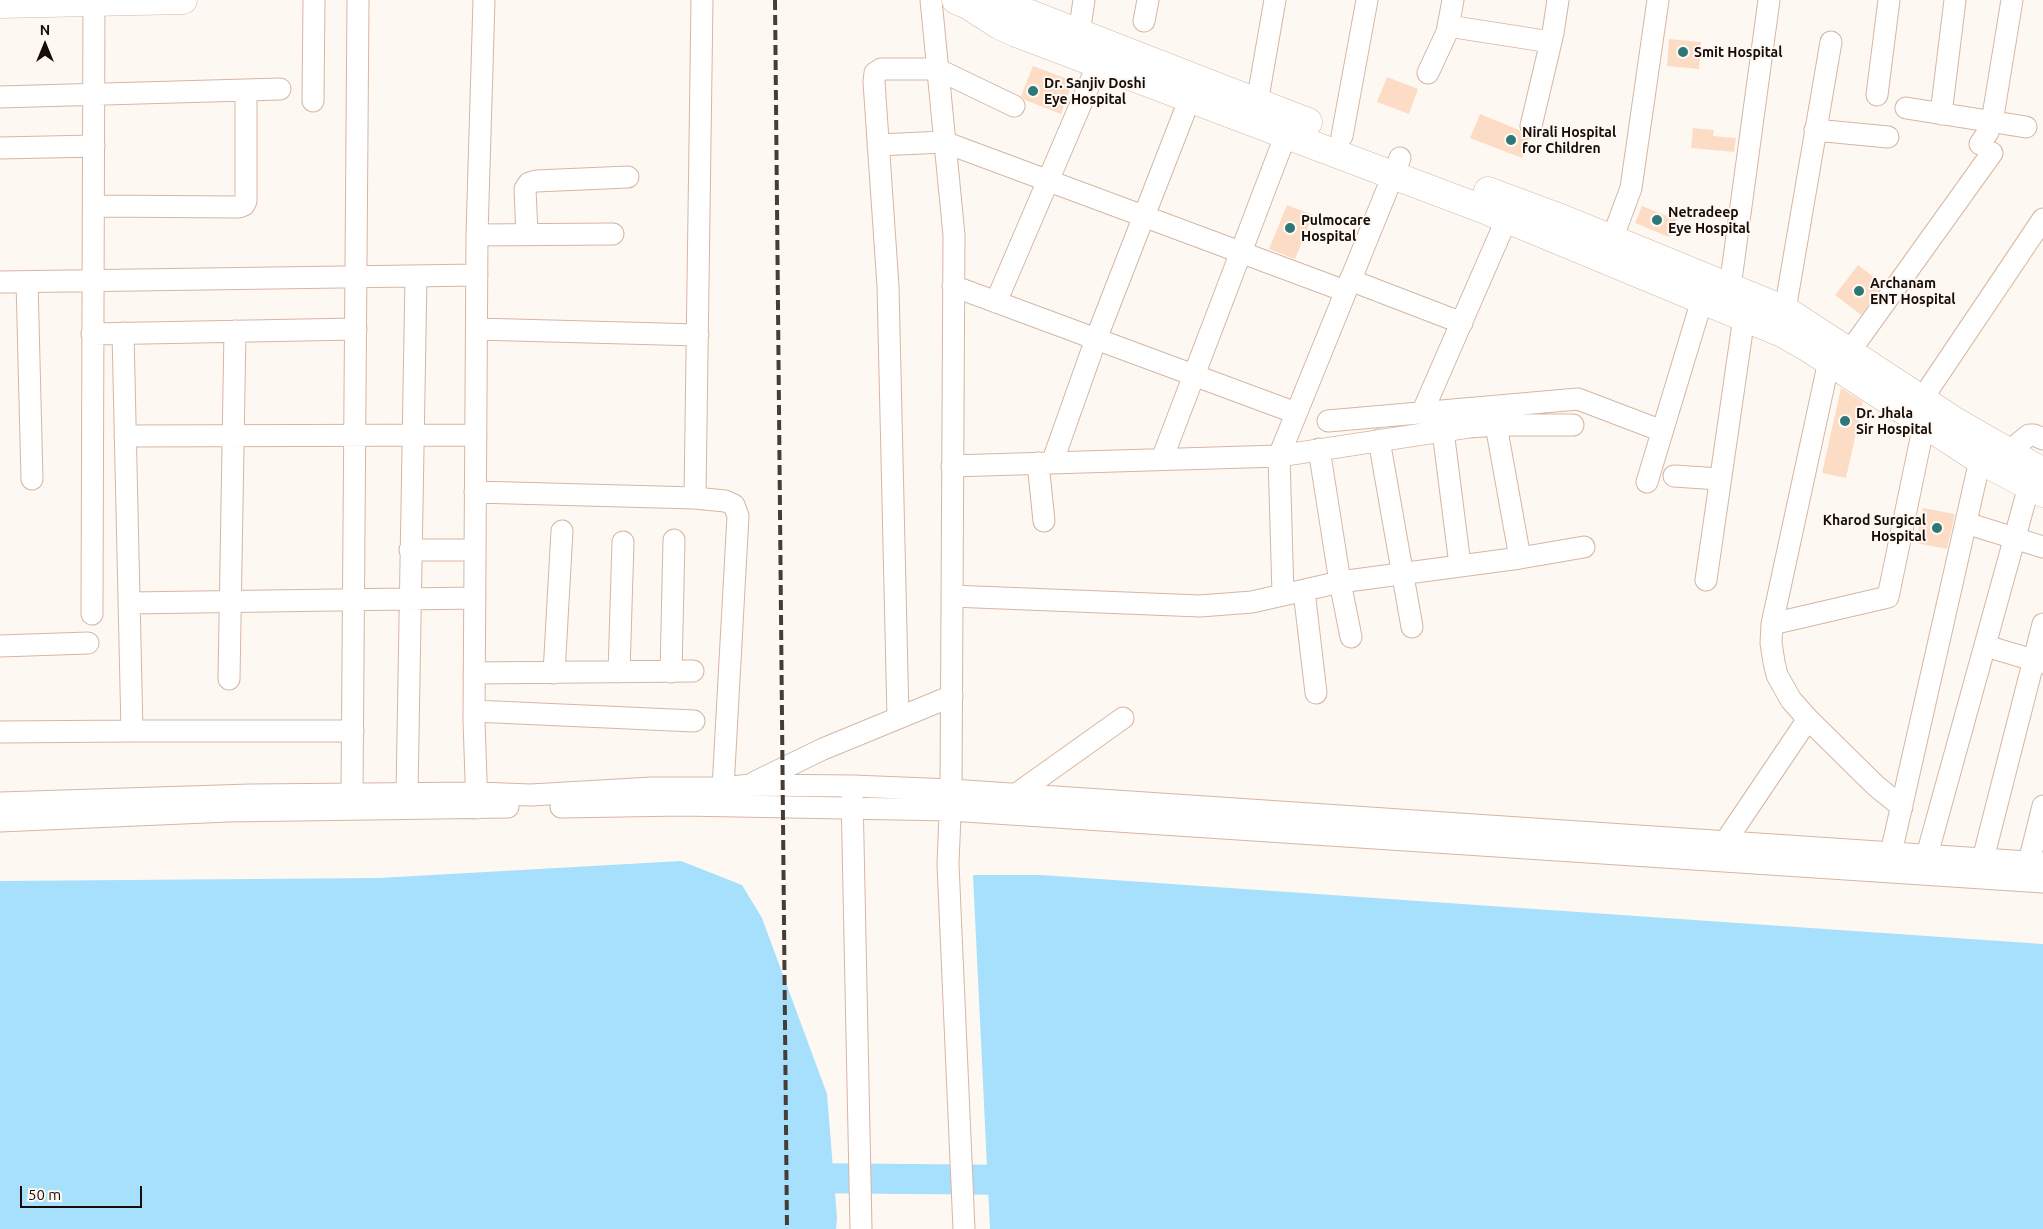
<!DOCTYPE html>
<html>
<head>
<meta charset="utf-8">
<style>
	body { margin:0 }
	#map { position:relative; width:2043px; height:1229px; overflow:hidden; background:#fef8f3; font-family:Ubuntu,sans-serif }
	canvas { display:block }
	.north { position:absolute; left:20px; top:20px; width:50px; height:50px; -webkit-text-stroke:4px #fef8f3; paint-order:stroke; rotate:0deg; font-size:14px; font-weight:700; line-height:20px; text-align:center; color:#170c06 }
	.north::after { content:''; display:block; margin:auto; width:18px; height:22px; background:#170c06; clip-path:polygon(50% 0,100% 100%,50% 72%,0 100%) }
	.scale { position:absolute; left:20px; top:1186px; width:122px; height:22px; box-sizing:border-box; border:2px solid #170c06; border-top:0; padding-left:6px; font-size:15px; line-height:18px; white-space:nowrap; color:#170c06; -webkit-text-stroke:4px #fef8f3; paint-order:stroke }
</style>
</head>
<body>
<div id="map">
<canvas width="2043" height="1229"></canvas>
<div class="north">N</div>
<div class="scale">50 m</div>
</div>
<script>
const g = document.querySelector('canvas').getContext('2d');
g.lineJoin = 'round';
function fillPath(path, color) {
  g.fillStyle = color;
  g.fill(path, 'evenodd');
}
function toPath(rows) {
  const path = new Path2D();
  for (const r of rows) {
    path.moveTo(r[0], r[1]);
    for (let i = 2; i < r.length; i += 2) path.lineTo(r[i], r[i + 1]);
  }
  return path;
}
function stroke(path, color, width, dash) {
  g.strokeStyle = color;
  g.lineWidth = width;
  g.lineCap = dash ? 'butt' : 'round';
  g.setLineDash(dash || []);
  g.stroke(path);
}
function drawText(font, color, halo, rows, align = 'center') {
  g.font = font + ' Ubuntu,sans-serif';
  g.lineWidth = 4;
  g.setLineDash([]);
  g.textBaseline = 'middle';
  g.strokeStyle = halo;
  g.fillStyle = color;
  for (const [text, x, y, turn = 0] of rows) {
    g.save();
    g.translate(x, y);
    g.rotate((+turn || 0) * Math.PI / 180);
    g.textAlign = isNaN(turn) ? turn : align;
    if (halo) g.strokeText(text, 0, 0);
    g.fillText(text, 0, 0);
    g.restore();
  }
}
fillPath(toPath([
	[681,861,742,885,762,918,827,1094,837,1218,836,1229,0,1229,0,881,379,878],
	[973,875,1041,875,2043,944,2043,1229,990,1229]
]), '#a7e0fc');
stroke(toPath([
	[793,1178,1029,1180]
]), '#a7e0fc', 30);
fillPath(toPath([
	[1669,39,1701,42,1699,69,1667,66],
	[1033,66,1073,81,1061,114,1025,100,1021,96],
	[1387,77,1418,89,1409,114,1377,102],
	[1480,114,1519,130,1523,135,1530,138,1522,158,1470,138],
	[1693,128,1714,130,1713,136,1736,138,1734,152,1691,148],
	[1287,205,1313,215,1295,259,1269,249],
	[1642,206,1677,220,1669,237,1635,223],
	[1858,265,1883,284,1861,315,1835,295],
	[1841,388,1863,402,1846,478,1822,473],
	[1923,508,1955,514,1947,549,1916,543]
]), '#fddcc6');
const minor = toPath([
	[931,0,954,235,951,790,948,864,964,1229],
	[1144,21,1148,0],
	[1448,26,1551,42],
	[1079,33,1084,0],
	[1428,73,1447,32,1453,0],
	[1877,95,1889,0],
	[0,97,280,89],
	[313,101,314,0],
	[1257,103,1275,0],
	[1906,108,2026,127],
	[1941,114,1955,0],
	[1992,122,2012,0],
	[1531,126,1553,33,1558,0],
	[1815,130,1888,137],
	[1342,136,1367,0],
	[1980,144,1988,132,1990,121],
	[878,145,944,142,1345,291],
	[0,148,94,146],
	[94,206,239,207,244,205,246,201,246,90],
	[527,234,525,189,529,183,536,181,628,177],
	[477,235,613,234],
	[1607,253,1631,188,1658,0],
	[1350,280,1462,323],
	[0,282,477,275],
	[27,282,32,479],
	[953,286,1296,413],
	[996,302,1098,64],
	[1728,302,1769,0],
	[1785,310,1831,42],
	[477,329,698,335],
	[123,333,132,731,353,731],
	[92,334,356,329],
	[1850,351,1992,153],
	[1829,361,1772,624,1771,643,1774,662,1777,675,1791,700,1808,719,1876,786,1902,807],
	[1922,399,2043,219],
	[1422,413,1507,218],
	[1328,421,1578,399,1662,431],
	[1496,425,1520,558],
	[1443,431,1460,565],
	[125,436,476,435],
	[1379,440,1412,627],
	[1319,449,1340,582,1351,637],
	[2008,452,2029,435,2034,435,2043,439],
	[1162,459,1286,134],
	[1038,463,1044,521],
	[1052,463,1096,339,1190,98],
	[952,466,1279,456,1469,427,1496,425,1573,425],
	[1674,476,1720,479],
	[1647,482,1702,300],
	[475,492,695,498,725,501,734,505,738,516,723,788],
	[695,498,702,0],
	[1966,523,2043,547],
	[410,550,475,550],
	[1706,580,1744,317],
	[1304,591,1316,693],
	[1283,595,1279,456,1400,158],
	[952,596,1200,606,1252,602,1340,582,1520,558,1584,547],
	[129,603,475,598],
	[92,614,94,0],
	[1772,624,1888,597,1924,424],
	[0,646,88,643],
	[1986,646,2043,663],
	[619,672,623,542],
	[671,672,674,540],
	[474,673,693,671],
	[554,673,562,531],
	[229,679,235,331],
	[474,711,694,721],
	[898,717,888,286,874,82,875,73,881,69,937,69,1014,106],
	[0,732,132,731],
	[755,782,823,749,952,696],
	[407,793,416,276],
	[852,793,861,1229],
	[352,794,358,0],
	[1015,795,1123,718],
	[0,803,250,795,477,793,531,795,652,788,723,788,750,785,853,786,951,790,2043,863],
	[561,807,683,805,950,810,2043,882],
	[477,808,474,721,477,235,484,0],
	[0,821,228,811,508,807],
	[1725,842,1808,719],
	[1891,853,1980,460],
	[1927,855,2029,486],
	[1983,859,2043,624],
	[2029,862,2043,806]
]);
const highway = toPath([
	[956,0,968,5,999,25,1016,33,1488,211,1782,333,1807,347,1980,460,2043,493],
	[0,4,183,0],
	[970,5,1001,6,1025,12,1308,122],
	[1488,191,1558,217,1785,310,1953,420,2043,472]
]);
stroke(minor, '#d6b6a2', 23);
stroke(highway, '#d6b6a2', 29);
stroke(minor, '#fff', 21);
stroke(highway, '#fff', 28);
stroke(toPath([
	[775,0,787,1229]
]), '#473d37', 4, [10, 5]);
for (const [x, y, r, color] of [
	[1683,52,6,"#2d7776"],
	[1033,91,6,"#2d7776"],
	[1511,140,6,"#2d7776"],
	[1657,220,6,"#2d7776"],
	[1290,228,6,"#2d7776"],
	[1859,291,6,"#2d7776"],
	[1845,421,6,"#2d7776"],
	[1937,528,6,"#2d7776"]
]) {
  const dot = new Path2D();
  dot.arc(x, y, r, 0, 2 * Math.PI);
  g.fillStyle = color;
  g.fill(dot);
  stroke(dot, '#fef8f3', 2);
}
drawText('bold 14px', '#170c06', '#fef8f3', [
	["Smit Hospital",1694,52],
	["Dr. Sanjiv Doshi",1044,83],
	["Eye Hospital",1044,99],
	["Nirali Hospital",1522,132],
	["for Children",1522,148],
	["Netradeep",1668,212],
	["Eye Hospital",1668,228],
	["Pulmocare",1301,220],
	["Hospital",1301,236],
	["Archanam",1870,283],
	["ENT Hospital",1870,299],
	["Dr. Jhala",1856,413],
	["Sir Hospital",1856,429],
	["Kharod Surgical",1926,520,"right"],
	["Hospital",1926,536,"right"]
], 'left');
</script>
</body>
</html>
